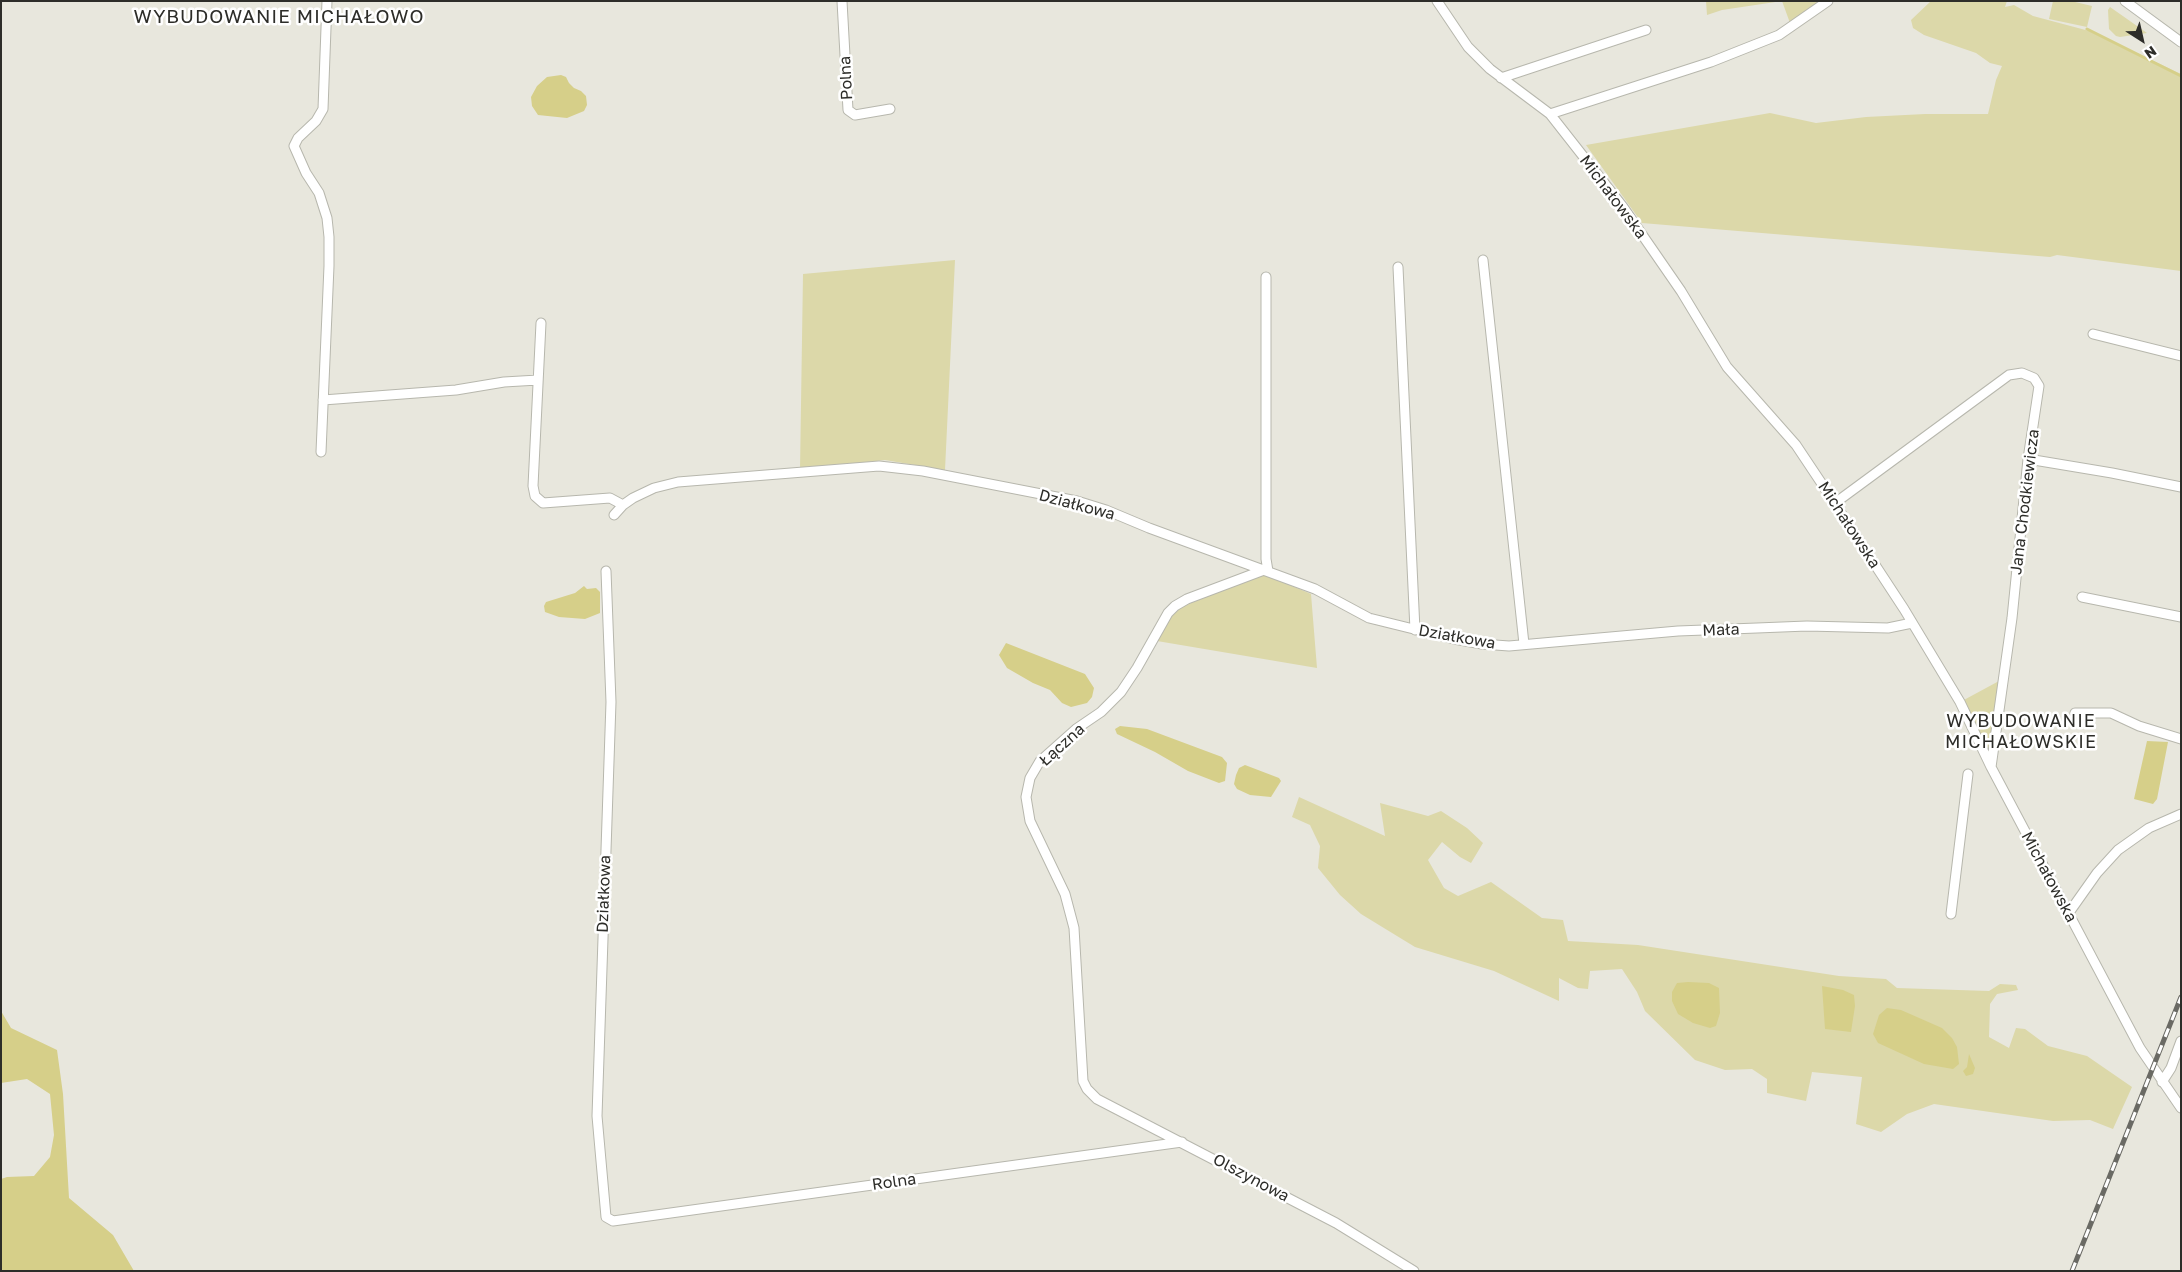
<!DOCTYPE html>
<html>
<head>
<meta charset="utf-8">
<style>
	body { margin:0 }
	#map { position:relative; width:2182px; height:1272px; overflow:hidden; background:#e8e7dd; font-family:"Golos Text",sans-serif }
	canvas { display:block }
	.frame { position:absolute; inset:0; border:2px solid #2d2d29; pointer-events:none }
	.north { position:absolute; left:2117px; top:15px; width:50px; height:50px; -webkit-text-stroke:4px #fff; paint-order:stroke; rotate:145deg; font-size:14px; font-weight:700; line-height:20px; text-align:center; color:#2d2d29 }
	.north::after { content:''; display:block; margin:auto; width:18px; height:22px; background:#2d2d29; clip-path:polygon(50% 0,100% 100%,50% 72%,0 100%) }
</style>
</head>
<body>
<div id="map">
<canvas width="2182" height="1272"></canvas>
<div class="frame"></div>
<div class="north">N</div>
</div>
<script>
const g = document.querySelector('canvas').getContext('2d');
g.lineJoin = 'round';
function fillPath(path, color) {
  g.fillStyle = color;
  g.fill(path, 'evenodd');
}
function toPath(rows) {
  const path = new Path2D();
  for (const r of rows) {
    path.moveTo(r[0], r[1]);
    for (let i = 2; i < r.length; i += 2) path.lineTo(r[i], r[i + 1]);
  }
  return path;
}
function stroke(path, color, width, dash) {
  g.strokeStyle = color;
  g.lineWidth = width;
  g.lineCap = dash ? 'butt' : 'round';
  g.setLineDash(dash || []);
  g.stroke(path);
}
function drawText(font, color, halo, rows, align = 'center') {
  g.font = font + ' "Golos Text",sans-serif';
  g.lineWidth = 5;
  g.setLineDash([]);
  g.textBaseline = 'middle';
  g.strokeStyle = halo;
  g.fillStyle = color;
  for (const [text, x, y, turn = 0] of rows) {
    g.save();
    g.translate(x, y);
    g.rotate((+turn || 0) * Math.PI / 180);
    g.textAlign = isNaN(turn) ? turn : align;
    if (halo) g.strokeText(text, 0, 0);
    g.fillText(text, 0, 0);
    g.restore();
  }
}
fillPath(toPath([
	[1706,1,1821,1,1790,23,1782,1,1722,10,1707,15],
	[1931,1,2007,1,2005,7,2014,5,2033,16,2093,32,2181,74,2181,271,2057,255,2050,257,1642,223,1586,145,1770,113,1816,123,1866,117,1925,114,1988,114,1996,80,2002,66,1990,63,1976,53,1924,35,1913,28,1911,20],
	[2053,1,2071,1,2092,6,2087,27,2049,19],
	[2110,7,2147,33,2120,37,2116,36,2109,29,2108,10],
	[955,260,945,470,885,460,800,470,803,274],
	[1264,574,1311,594,1317,668,1157,641,1176,609],
	[1999,681,1990,752,1962,701],
	[1299,797,1385,836,1380,803,1428,816,1441,811,1467,828,1483,843,1471,863,1460,857,1442,842,1428,860,1444,888,1458,896,1491,882,1542,918,1563,920,1568,941,1638,945,1839,976,1886,979,1897,988,1989,991,2000,984,2016,985,2018,990,1997,994,1990,1004,1989,1037,2009,1048,2016,1028,2025,1029,2048,1046,2087,1056,2132,1087,2113,1129,2090,1120,2053,1121,1934,1104,1907,1114,1881,1132,1856,1124,1862,1077,1812,1072,1806,1101,1767,1093,1767,1079,1752,1069,1725,1070,1695,1060,1645,1011,1637,992,1622,969,1590,971,1588,989,1578,988,1559,978,1559,1001,1494,971,1415,947,1361,914,1340,895,1318,868,1320,846,1310,825,1292,817]
]), '#dcd8a9');
fillPath(toPath([
	[561,75,566,77,569,83,574,88,581,91,586,96,587,105,584,111,567,118,538,115,532,106,531,97,537,86,547,77],
	[584,586,587,589,596,588,600,592,600,613,585,619,559,617,545,612,544,606,546,602,575,593],
	[1006,643,1085,674,1094,688,1092,697,1087,703,1071,707,1062,703,1050,690,1033,683,1007,668,999,655],
	[1120,726,1147,729,1222,757,1227,763,1225,781,1219,783,1188,771,1155,752,1117,734,1115,729],
	[2147,741,2168,742,2157,799,2153,804,2134,799],
	[1245,765,1279,778,1281,781,1271,797,1250,795,1237,789,1234,784,1236,775,1239,768],
	[1688,982,1709,983,1719,988,1720,1013,1716,1026,1710,1028,1693,1023,1678,1014,1672,1001,1672,992,1677,983],
	[1822,986,1843,990,1854,995,1855,1006,1851,1032,1825,1029],
	[1887,1008,1901,1010,1942,1028,1952,1038,1957,1047,1959,1064,1953,1069,1924,1064,1878,1043,1873,1034,1879,1015],
	[1,1011,11,1028,57,1050,63,1094,69,1198,113,1235,134,1271,3,1271,1,1268,1,1179,7,1177,34,1176,50,1157,54,1135,50,1094,27,1079,1,1083],
	[1969,1054,1975,1068,1973,1074,1966,1076,1963,1071,1967,1067]
]), '#d6cf89');
stroke(toPath([
	[2087,29,2181,76]
]), '#d6cf89', 3);
const minor = toPath([
	[842,1,848,110,855,115,890,109],
	[1437,1,1468,47,1490,69,1550,114,1623,207,1681,291,1727,367,1796,445,1824,487,1904,609,1960,702,1991,767,2140,1048,2181,1108],
	[2125,1,2181,42],
	[1501,78,1646,30],
	[1550,114,1711,62,1779,35,1828,1],
	[1483,260,1524,644],
	[1398,267,1415,630],
	[1266,277,1266,559,1268,571],
	[541,323,533,486,535,496,543,503,610,498,623,505],
	[2093,334,2181,356],
	[323,400,456,390,504,382,538,380],
	[321,452,329,266,329,237,327,218,319,193,306,173,294,146,298,138,316,121,323,109,327,1],
	[2028,459,2112,473,2181,487],
	[1835,503,2009,375,2022,373,2034,378,2039,386,2028,459,2012,618,1991,767],
	[614,515,623,505,633,498,654,488,678,482,879,466,923,471,1077,501,1106,510,1149,528,1315,589,1369,618,1454,639,1482,644,1509,646,1678,631,1757,628,1807,626,1888,628,1912,623],
	[1264,570,1187,599,1175,606,1168,613,1137,668,1121,692,1101,712,1076,729,1040,761,1030,778,1026,797,1030,821,1065,894,1074,928,1083,1081,1087,1089,1097,1099,1336,1223,1414,1271],
	[606,571,611,702,597,1116,606,1217,613,1221,1182,1142],
	[2082,597,2181,617],
	[2075,713,2111,713,2139,726,2181,739],
	[1951,914,1968,774],
	[2068,914,2097,873,2118,850,2149,828,2181,814],
	[2162,1082,2171,1068,2181,1041]
]);
stroke(minor, '#b7b7ad', 11);
stroke(minor, '#fff', 9);
const rail = toPath([
	[2072,1271,2181,997]
]);
stroke(rail, '#6a6a64', 5);
stroke(rail, '#fff', 3, [9]);
drawText('16px', '#2d2d29', '#fff', [
	["Polna",846,78,-93],
	["Michałowska",1613,197,53],
	["Jana Chodkiewicza",2025,502,-83],
	["Działkowa",1077,505,15],
	["Michałowska",1849,525,57],
	["Mała",1721,630,-2],
	["Działkowa",1457,637,10],
	["Łączna",1062,745,-42],
	["Michałowska",2049,877,62],
	["Działkowa",604,894,-88],
	["Olszynowa",1251,1178,28],
	["Rolna",894,1182,-8]
]);
g.letterSpacing = '1px';
drawText('18px', '#2d2d29', '#fff', [
	["WYBUDOWANIE",2021,721],
	["MICHAŁOWSKIE",2021,742]
]);
g.letterSpacing = '0px';
g.letterSpacing = '1px';
drawText('19px', '#2d2d29', '#fff', [
	["WYBUDOWANIE MICHAŁOWO",279,17]
]);
g.letterSpacing = '0px';
</script>
</body>
</html>
